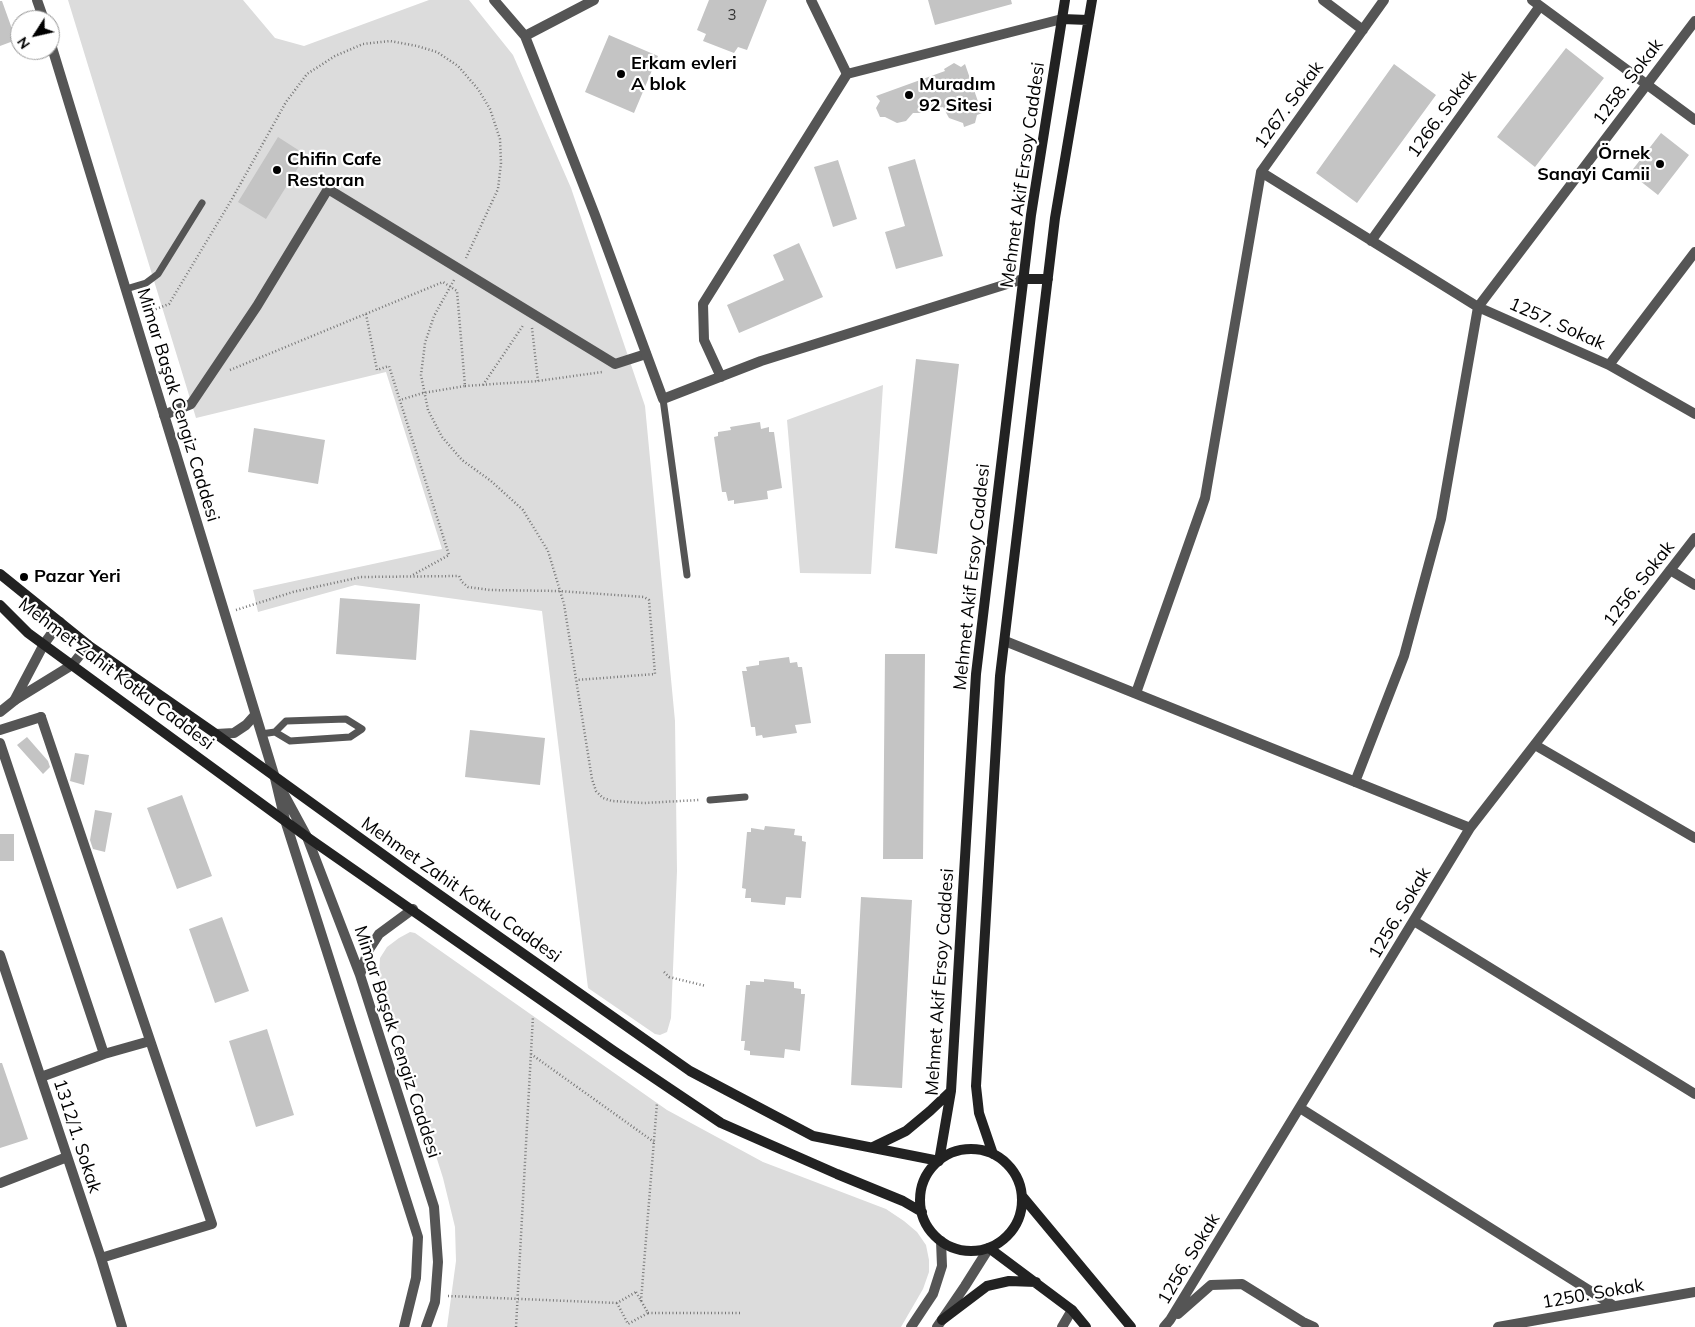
<!DOCTYPE html>
<html>
<head>
<meta charset="utf-8">
<style>
	body { margin:0 }
	#map { position:relative; width:1695px; height:1327px; overflow:hidden; background:#fff; font-family:Mulish,sans-serif }
	canvas { display:block }
	.north { position:absolute; left:10px; top:10px; width:50px; height:50px; box-sizing:border-box; background:#fff; border:1px solid #999; border-radius:50%; rotate:235deg; font-size:14px; font-weight:700; line-height:20px; text-align:center; color:#000 }
	.north::after { content:''; display:block; margin:auto; width:18px; height:22px; background:#000; clip-path:polygon(50% 0,100% 100%,50% 72%,0 100%) }
</style>
</head>
<body>
<div id="map">
<canvas width="1695" height="1327"></canvas>
<div class="north">N</div>
</div>
<script>
const g = document.querySelector('canvas').getContext('2d');
g.lineJoin = 'round';
function fillPath(path, color) {
  g.fillStyle = color;
  g.fill(path, 'evenodd');
}
function toPath(rows) {
  const path = new Path2D();
  for (const r of rows) {
    if (r.length === 3) {
      path.moveTo(r[0] + r[2], r[1]);
      path.arc(r[0], r[1], r[2], 0, 2 * Math.PI);
      continue;
    }
    path.moveTo(r[0], r[1]);
    for (let i = 2; i < r.length; i += 2) path.lineTo(r[i], r[i + 1]);
  }
  return path;
}
function stroke(path, color, width, dash) {
  g.strokeStyle = color;
  g.lineWidth = width;
  g.lineCap = dash ? 'butt' : 'round';
  g.setLineDash(dash || []);
  g.stroke(path);
}
function drawText(font, color, halo, rows, align = 'center') {
  g.font = font + ' Mulish,sans-serif';
  g.lineWidth = 4.5;
  g.setLineDash([]);
  g.textBaseline = 'middle';
  g.strokeStyle = halo;
  g.fillStyle = color;
  for (const [text, x, y, turn = 0] of rows) {
    g.save();
    g.translate(x, y);
    g.rotate((+turn || 0) * Math.PI / 180);
    g.textAlign = isNaN(turn) ? turn : align;
    if (halo) g.strokeText(text, 0, 0);
    g.fillText(text, 0, 0);
    g.restore();
  }
}
fillPath(toPath([
	[68,0,243,0,275,38,304,46,429,0,469,0,513,55,571,188,645,406,675,721,677,871,671,1018,667,1032,660,1035,655,1034,588,988,542,611,355,585,258,612,253,590,442,549,386,372,196,418],
	[883,385,871,574,800,573,787,420],
	[410,932,415,933,667,1110,763,1162,886,1209,904,1221,917,1232,926,1245,929,1260,929,1272,923,1289,901,1327,447,1327,456,1261,455,1227,443,1178,379,975,380,958,387,947,399,938]
]), '#dcdcdc');
fillPath(toPath([
	[709,0,767,0,747,50,738,47,734,53,703,41,706,34,697,30],
	[928,0,1011,0,1012,4,935,25],
	[0,1,2,1,16,40,0,46],
	[609,35,658,56,634,113,585,92],
	[1566,48,1604,78,1535,167,1497,137],
	[954,63,961,67,965,64,982,113,977,115,975,123,964,127,963,123,949,118,943,107,922,113,913,113,906,121,897,123,885,117,880,117,876,108,880,101,876,96,945,71,944,69],
	[1394,64,1436,95,1357,203,1316,173],
	[1661,133,1689,155,1658,195,1630,173],
	[278,137,306,155,266,219,238,202],
	[915,159,943,256,896,269,885,232,905,226,888,167],
	[838,160,857,219,833,227,814,167],
	[799,243,823,297,739,333,727,305,784,280,773,255],
	[916,359,959,364,937,554,895,548],
	[760,422,761,429,769,427,769,432,774,432,782,488,767,491,768,499,734,504,734,500,728,501,726,492,722,492,714,437,718,436,718,432,731,430,730,427],
	[254,428,325,440,318,484,248,472],
	[340,598,420,604,416,660,336,654],
	[885,654,925,654,923,859,883,859],
	[789,657,790,663,797,662,798,667,802,667,811,723,795,725,797,733,763,738,762,735,756,736,755,727,751,727,742,671,747,671,746,667,759,665,759,661],
	[470,730,545,738,540,785,465,777],
	[27,737,48,761,50,767,43,774,17,745],
	[75,753,89,755,84,785,70,781],
	[182,795,212,876,177,889,147,808],
	[95,810,112,813,105,852,93,849,90,840],
	[765,826,795,829,794,835,802,836,802,841,806,842,801,898,786,897,785,905,751,902,751,898,745,898,746,889,742,888,747,832,751,832,751,828,764,830],
	[0,834,14,834,14,861,0,861],
	[861,897,912,900,902,1088,851,1085],
	[222,917,249,991,215,1003,189,929],
	[764,979,794,982,794,988,801,989,801,994,805,994,800,1051,785,1049,784,1058,750,1055,750,1051,744,1050,745,1041,741,1041,746,985,750,985,750,981,764,982],
	[267,1029,294,1115,256,1127,229,1041],
	[0,1063,2,1063,28,1139,0,1148]
]), '#c4c4c4');
stroke(toPath([
	[454,280,434,316,425,343,421,375,428,410,442,437,462,460,491,481,523,510,548,551,564,604,592,779,596,791,603,798,612,801,644,803,699,800],
	[146,313,169,304,232,199,286,102,307,74,335,56,363,44,390,41,417,46,437,52,458,66,478,89,490,109,500,139,501,163,498,189,466,258],
	[366,314,377,370,389,366,449,555,411,576],
	[532,328,538,381],
	[230,370,443,282,457,291,465,386,423,393,400,400],
	[483,385,524,324],
	[465,386,538,381,602,372],
	[236,610,293,592,361,577,459,576,462,582,468,587,490,590,560,591,644,597,649,600,655,674,577,680],
	[664,972,669,977,706,986],
	[531,1054,654,1142],
	[636,1292,648,1313,628,1324,617,1303,636,1292],
	[448,1296,617,1303],
	[641,1301,657,1103],
	[648,1313,741,1313],
	[516,1327,533,1016]
]), '#777', 2.5, [1, 2.5]);
stroke(toPath([
	[126,289,146,283,158,274,202,203],
	[663,399,687,575],
	[261,734,275,732,286,721,346,719,362,729,350,737,290,741,275,732],
	[710,800,745,797]
]), '#555', 7);
stroke(toPath([
	[164,415,191,404,257,306,328,189,615,364,646,354]
]), '#555', 10);
stroke(toPath([
	[811,0,847,74],
	[1323,0,1363,30],
	[1384,0,1261,172,1478,307,1609,365,1695,252],
	[1532,0,1695,120],
	[1371,241,1540,6],
	[1609,365,1695,414],
	[1670,570,1695,585],
	[1005,641,1470,828],
	[1136,693,1205,498,1261,172],
	[0,712,15,700],
	[41,717,212,1224,101,1258],
	[0,743,104,1054],
	[1535,745,1695,838],
	[1355,782,1404,656,1441,519,1478,307,1695,21],
	[1414,921,1695,1094],
	[0,955,101,1258,122,1327],
	[41,1077,104,1054,150,1041],
	[1300,1108,1614,1306],
	[0,1183,67,1157],
	[1178,1314,1211,1285,1242,1284,1303,1322,1314,1327],
	[1164,1327,1170,1320,1470,828,1695,538],
	[1498,1327,1695,1292]
]), '#555', 10);
stroke(toPath([
	[37,0,44,20],
	[494,0,525,36,595,215,663,399,761,361,1023,279],
	[525,36,594,0],
	[50,41,275,778,285,820,418,1237,416,1278,404,1327],
	[721,377,704,340,703,304,847,74,1062,19],
	[15,699,44,644,60,622],
	[15,700,72,665,88,645],
	[0,730,41,717],
	[216,734,234,733,246,725,255,715],
	[281,789,307,837,360,975,434,1207,438,1262,435,1302,426,1327],
	[360,975,368,951,379,934,413,909],
	[911,1327,933,1294,942,1266,941,1241],
	[937,1327,965,1286,989,1248],
	[1062,1327,1072,1310]
]), '#555', 10);
stroke(toPath([
	[1062,19,1088,20],
	[1023,279,1048,279],
	[0,574,88,645,216,734,410,874,690,1071,813,1136,939,1161],
	[0,605,28,633,307,837,614,1051,721,1123,837,1174,903,1201,922,1212],
	[873,1147,906,1131,930,1111,951,1091],
	[971,1200,51],
	[993,1154,979,1113,976,1086,1000,676,1055,218,1092,0],
	[939,1161,951,1091,976,674,1031,215,1065,0],
	[1022,1196,1131,1327],
	[989,1248,1072,1310,1086,1327],
	[942,1320,987,1286,1009,1281,1036,1282]
]), '#222', 10);
for (const [x, y, r, color] of [
	[621,74,5,"#000"],
	[909,95,5,"#000"],
	[1660,164,5,"#000"],
	[277,170,5,"#000"],
	[24,577,5,"#000"]
]) {
  const dot = new Path2D();
  dot.arc(x, y, r, 0, 2 * Math.PI);
  g.fillStyle = color;
  g.fill(dot);
  stroke(dot, '#fff', 2);
}
drawText('15px', '#313131', null, [
	["3",732,15]
]);
drawText('bold 18px', '#000', '#fff', [
	["Erkam evleri",631,64],
	["A blok",631,85],
	["Muradım",919,85],
	["92 Sitesi",919,106],
	["Örnek",1650,154,"right"],
	["Sanayi Camii",1650,175,"right"],
	["Chifin Cafe",287,160],
	["Restoran",287,181],
	["Pazar Yeri",34,577]
], 'left');
drawText('18px', '#000', '#fff', [
	["1258. Sokak",1628,82,-53],
	["1267. Sokak",1289,105,-54],
	["1266. Sokak",1442,114,-54],
	["Mehmet Akif Ersoy Caddesi",1023,175,-82],
	["1257. Sokak",1557,324,24],
	["Mimar Başak Cengiz Caddesi",178,405,73],
	["Mehmet Akif Ersoy Caddesi",972,577,-84],
	["1256. Sokak",1639,584,-52],
	["Mehmet Zahit Kotku Caddesi",116,674,37],
	["Mehmet Zahit Kotku Caddesi",461,890,35],
	["1256. Sokak",1400,913,-59],
	["Mehmet Akif Ersoy Caddesi",940,982,-86],
	["Mimar Başak Cengiz Caddesi",397,1042,72],
	["1312/1. Sokak",77,1136,72],
	["1256. Sokak",1189,1259,-59],
	["1250. Sokak",1593,1294,-10]
]);
</script>
</body>
</html>
